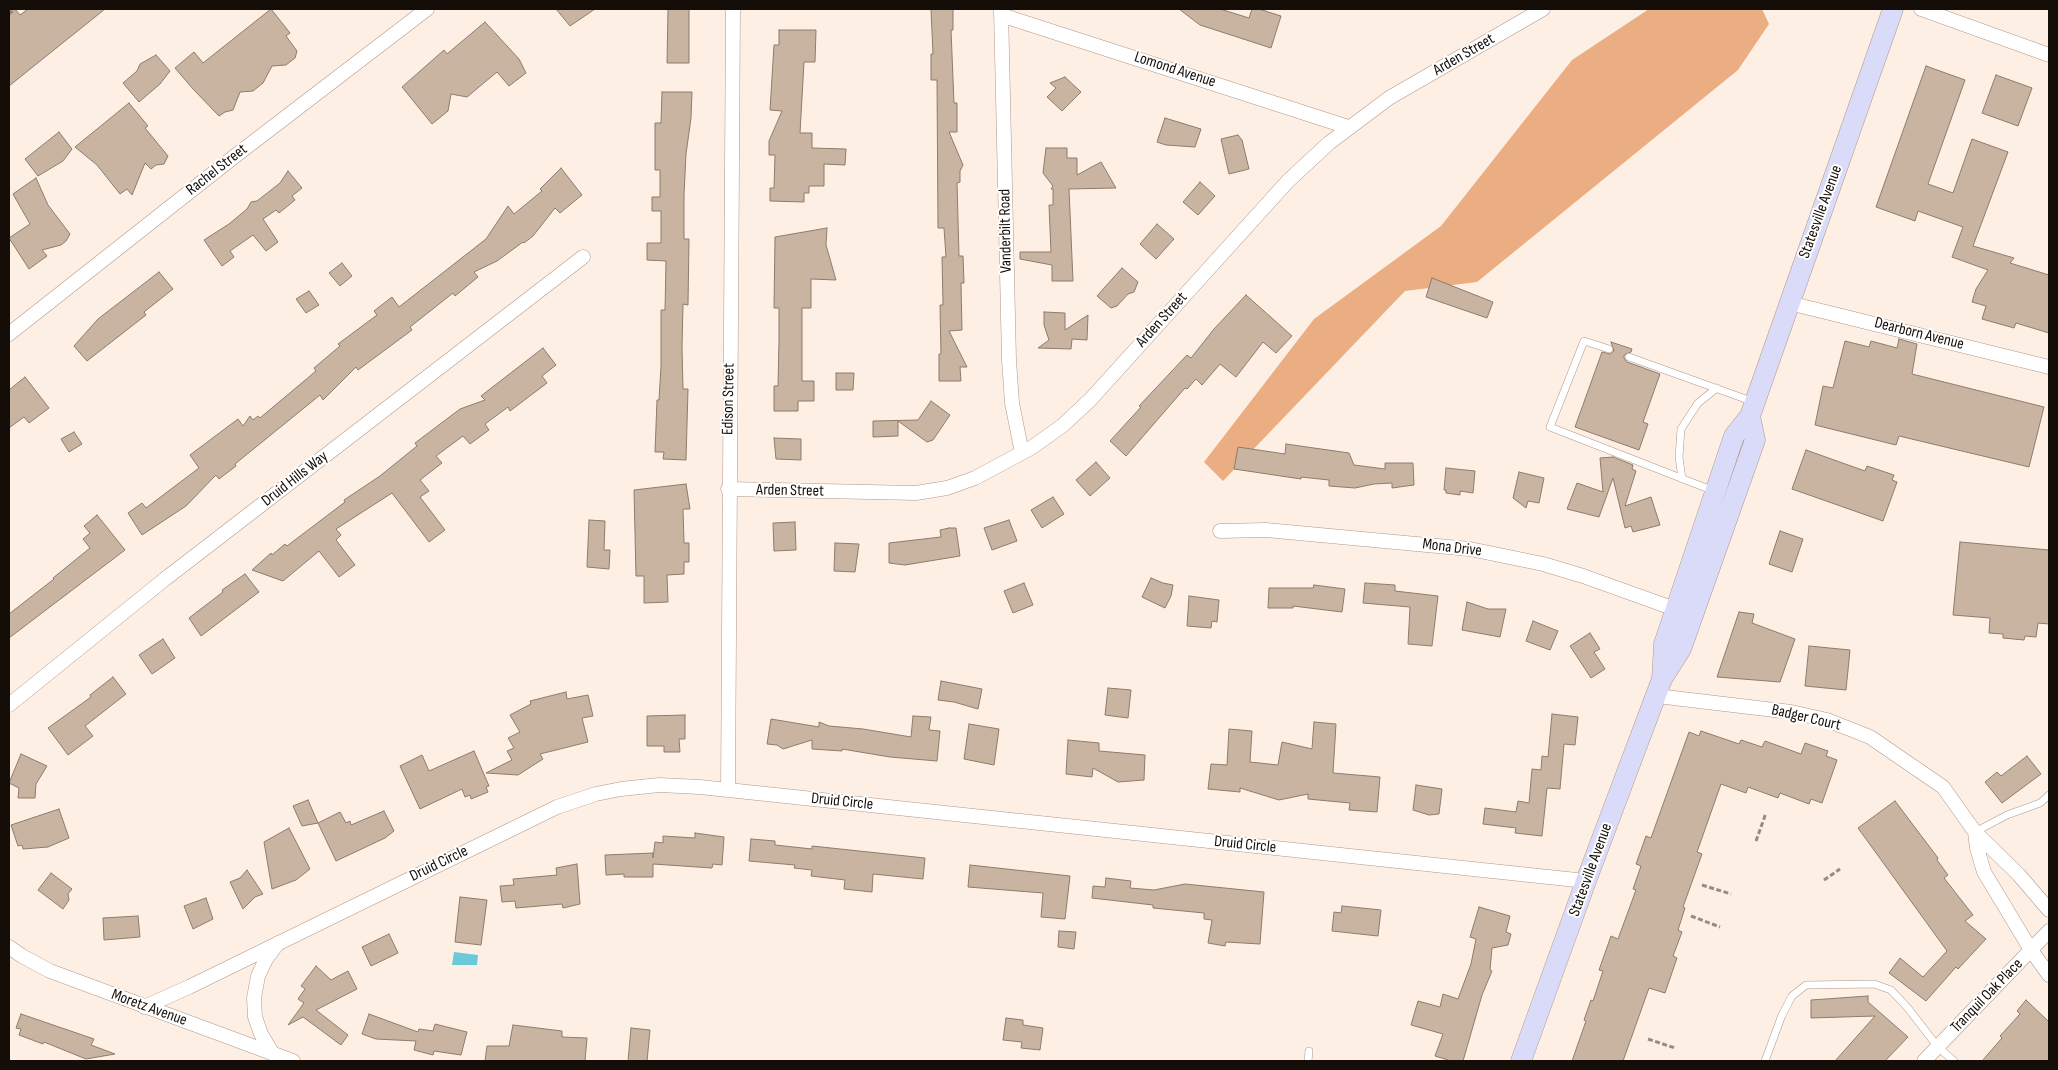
<!DOCTYPE html>
<html>
<head>
<meta charset="utf-8">
<style>
	body { margin:0 }
	#map { position:relative; width:2058px; height:1070px; overflow:hidden; background:#feefe5; font-family:"Sofia Sans Condensed",sans-serif }
	canvas { display:block }
	.frame { position:absolute; inset:0; border:10px solid #150d08; pointer-events:none }
</style>
</head>
<body>
<div id="map">
<canvas width="2058" height="1070"></canvas>
<div class="frame"></div>
</div>
<script>
const g = document.querySelector('canvas').getContext('2d');
g.lineJoin = 'round';
function fillPath(path, color) {
  g.fillStyle = color;
  g.fill(path, 'evenodd');
}
function toPath(rows) {
  const path = new Path2D();
  for (const r of rows) {
    path.moveTo(r[0], r[1]);
    for (let i = 2; i < r.length; i += 2) path.lineTo(r[i], r[i + 1]);
  }
  return path;
}
function stroke(path, color, width, dash) {
  g.strokeStyle = color;
  g.lineWidth = width;
  g.lineCap = dash ? 'butt' : 'round';
  g.setLineDash(dash || []);
  g.stroke(path);
}
function drawText(font, color, halo, rows, align = 'center') {
  g.font = font + ' "Sofia Sans Condensed",sans-serif';
  g.lineWidth = 4;
  g.setLineDash([]);
  g.textBaseline = 'middle';
  g.strokeStyle = halo;
  g.fillStyle = color;
  for (const [text, x, y, turn = 0] of rows) {
    g.save();
    g.translate(x, y);
    g.rotate((+turn || 0) * Math.PI / 180);
    g.textAlign = isNaN(turn) ? turn : align;
    if (halo) g.strokeText(text, 0, 0);
    g.fillText(text, 0, 0);
    g.restore();
  }
}
fillPath(toPath([
	[1649,9,1762,9,1769,24,1738,70,1477,282,1405,291,1223,481,1204,462,1314,319,1441,226,1572,60]
]), '#ebae83');
fillPath(toPath([
	[454,952,478,955,477,965,452,965]
]), '#6bc9da');
const building = toPath([
	[9,9,15,9,20,15,28,9,105,9,9,86,9,9],
	[271,9,290,33,286,36,297,51,295,58,286,65,272,66,263,83,253,91,240,92,233,110,225,112,219,116,193,89,175,68,194,52,203,63,271,9],
	[556,9,595,9,570,26,556,9],
	[668,9,689,9,689,63,667,63,668,9],
	[931,9,953,9,953,30,951,30,954,103,957,103,957,132,949,132,963,165,960,171,960,182,957,183,959,256,963,256,964,283,961,283,962,330,949,331,967,367,960,367,961,381,939,381,939,354,941,354,940,305,943,305,942,257,946,257,944,228,938,228,937,80,931,80,931,54,933,54,931,9],
	[1179,9,1220,9,1249,18,1252,9,1259,9,1281,16,1271,48,1200,25,1179,9],
	[485,22,519,59,526,73,509,86,497,72,467,97,451,94,448,111,432,124,402,87,444,50,447,54,485,22],
	[779,30,816,30,815,62,804,62,800,133,812,133,812,148,846,149,845,165,824,164,824,186,809,186,809,193,804,193,804,202,770,201,770,188,774,188,775,155,769,155,769,141,782,111,770,110,774,45,779,45,779,30],
	[156,55,170,71,160,84,139,102,123,83,137,71,140,64,156,55],
	[1926,66,1965,80,1928,184,1953,193,1972,139,2008,152,1973,246,2014,258,2010,263,2049,275,2049,333,2016,323,2014,328,1982,319,1986,306,1972,302,1976,289,1988,270,1952,257,1963,227,1918,211,1915,221,1876,207,1926,66],
	[1996,75,2032,88,2018,126,1982,113,1996,75],
	[1065,77,1081,92,1062,111,1047,97,1056,88,1050,83,1065,77],
	[662,92,692,92,691,118,686,154,684,195,684,239,689,239,688,305,683,304,682,347,683,389,688,389,686,460,663,459,664,452,655,452,657,400,659,400,661,367,661,310,665,310,666,261,647,260,647,243,661,243,661,211,652,211,652,197,660,197,660,170,655,170,655,123,661,123,662,92],
	[129,103,148,126,145,128,168,156,164,164,156,165,151,169,145,163,132,195,127,189,120,194,97,165,75,147,129,103],
	[1165,118,1201,129,1195,147,1166,145,1157,142,1165,118],
	[59,132,72,149,63,161,38,176,25,159,59,132],
	[1238,135,1242,140,1249,169,1229,174,1221,139,1238,135],
	[1046,148,1067,148,1067,158,1077,158,1077,175,1101,162,1116,188,1069,189,1073,281,1052,281,1052,265,1020,259,1020,252,1051,252,1049,205,1053,205,1053,189,1051,189,1053,186,1043,173,1046,148],
	[561,168,582,195,560,213,555,208,533,236,524,243,523,242,497,261,474,272,478,277,455,296,453,293,410,327,412,330,358,370,356,367,323,400,320,395,235,464,236,466,219,479,216,475,186,506,142,535,128,513,142,503,146,508,199,468,190,455,238,419,243,426,250,416,253,420,258,416,260,418,316,371,314,368,340,346,338,344,377,315,374,311,392,297,399,307,486,239,508,206,514,214,542,191,540,189,561,168],
	[288,171,302,188,292,196,295,200,279,213,276,210,263,219,278,242,266,251,253,235,230,251,234,257,222,266,204,240,229,224,247,209,251,202,257,201,280,183,288,171],
	[36,178,48,205,70,234,66,241,61,245,42,250,47,256,29,269,9,238,30,224,13,194,36,178],
	[1200,182,1215,196,1198,215,1183,202,1200,182],
	[1157,224,1174,239,1156,259,1140,244,1157,224],
	[827,228,826,245,836,280,811,279,811,308,802,308,802,381,814,381,814,401,798,401,798,411,774,411,774,386,778,386,779,341,779,308,774,308,775,237,827,228],
	[342,263,352,276,340,286,329,273,342,263],
	[1122,268,1138,282,1134,292,1128,294,1117,306,1111,308,1097,296,1122,268],
	[159,272,173,289,144,312,146,315,87,361,74,346,98,319,159,272],
	[1432,278,1493,302,1487,318,1426,297,1432,278],
	[309,291,319,305,306,313,296,299,309,291],
	[1246,295,1292,336,1276,353,1263,342,1236,377,1220,364,1202,385,1196,379,1187,389,1185,388,1126,456,1110,441,1141,407,1139,406,1187,355,1191,358,1214,329,1246,295],
	[1044,312,1065,313,1065,330,1088,315,1087,340,1072,339,1071,349,1038,348,1049,340,1044,325,1044,312],
	[1899,339,1917,344,1912,374,2044,407,2029,467,1899,436,1896,445,1815,425,1823,386,1833,388,1845,341,1869,347,1871,341,1897,348,1899,339],
	[1611,342,1632,349,1631,352,1624,355,1624,358,1627,362,1660,374,1643,422,1648,424,1639,450,1575,427,1602,352,1610,354,1614,351,1611,342],
	[543,348,556,365,542,376,547,383,510,411,508,407,485,424,489,430,470,444,463,436,436,456,442,463,420,480,429,491,420,497,445,530,429,542,392,493,336,529,341,535,336,540,355,565,339,577,319,551,283,581,252,570,271,553,272,555,285,544,287,546,345,502,344,500,380,476,417,446,415,443,460,409,485,400,481,396,543,348],
	[836,373,854,373,853,390,836,390,836,373],
	[25,377,49,408,29,423,24,417,9,428,9,390,25,377],
	[931,401,950,415,933,440,927,442,898,421,898,436,873,437,873,421,918,420,931,401],
	[74,432,82,444,69,452,61,439,74,432],
	[774,438,801,439,801,460,776,459,774,438],
	[1286,444,1349,453,1354,465,1385,469,1385,463,1413,463,1414,485,1392,488,1392,483,1374,484,1355,488,1329,486,1329,480,1301,477,1301,479,1234,469,1238,447,1285,454,1286,444],
	[1806,450,1865,471,1867,466,1894,475,1892,480,1897,482,1883,521,1792,489,1806,450],
	[1613,457,1633,465,1632,469,1636,471,1625,506,1651,497,1660,525,1633,532,1631,526,1625,528,1613,478,1599,517,1567,509,1577,483,1603,492,1600,458,1613,457],
	[1096,462,1110,478,1090,496,1076,480,1096,462],
	[1446,468,1475,471,1473,493,1460,491,1460,495,1446,493,1446,490,1444,490,1446,468],
	[1519,472,1544,478,1539,503,1528,501,1526,508,1513,498,1519,472],
	[686,484,690,509,683,509,684,543,689,543,689,562,684,562,684,574,667,575,668,602,644,603,644,576,636,576,634,490,686,484],
	[1053,497,1064,514,1042,528,1031,510,1053,497],
	[97,515,125,550,9,638,9,614,54,579,53,578,90,548,83,539,90,533,84,526,97,515],
	[589,520,605,521,604,550,610,550,609,569,587,567,589,520],
	[1009,520,1017,541,992,550,984,528,1009,520],
	[795,522,796,550,774,551,773,523,795,522],
	[949,528,956,528,960,556,905,565,889,563,889,543,941,537,940,530,949,528],
	[1780,531,1803,539,1792,572,1769,564,1780,531],
	[1960,542,2049,550,2049,624,2038,623,2036,637,2025,636,2024,640,2003,638,2003,634,1989,633,1990,618,1953,615,1960,542],
	[835,543,859,544,855,572,834,571,835,543],
	[245,574,259,592,201,636,189,618,223,592,222,590,245,574],
	[1151,578,1163,583,1173,585,1171,596,1165,608,1142,597,1151,578],
	[1024,583,1033,605,1013,613,1004,591,1024,583],
	[1365,583,1395,585,1395,591,1438,596,1432,646,1408,644,1410,607,1363,603,1365,583],
	[1314,585,1345,589,1342,612,1293,606,1293,608,1268,608,1269,588,1313,588,1314,585],
	[1189,596,1219,600,1217,622,1212,621,1211,628,1187,626,1189,596],
	[1467,602,1488,609,1506,609,1500,637,1462,630,1467,602],
	[1739,612,1754,614,1752,623,1795,639,1780,682,1717,677,1739,612],
	[1533,621,1558,631,1550,650,1526,641,1533,621],
	[1590,633,1600,649,1594,652,1605,669,1591,678,1570,646,1590,633],
	[163,639,175,658,152,674,139,655,163,639],
	[1809,646,1850,650,1846,690,1805,686,1809,646],
	[113,677,126,694,85,726,93,736,68,755,48,728,91,697,90,695,113,677],
	[941,681,982,689,978,709,954,702,938,700,941,681],
	[1108,688,1131,690,1128,718,1105,715,1108,688],
	[566,692,567,699,588,695,593,716,582,718,588,742,540,754,543,759,518,775,486,773,512,760,507,751,514,748,508,738,520,732,510,715,531,704,530,701,566,692],
	[1552,714,1578,717,1575,745,1564,744,1560,789,1547,788,1542,836,1515,833,1516,828,1483,824,1485,808,1516,812,1518,801,1529,803,1532,769,1541,770,1542,756,1548,757,1552,714],
	[685,715,685,739,679,739,680,752,664,752,664,746,647,746,647,716,685,715],
	[913,716,931,717,929,730,940,731,937,761,890,757,842,749,842,751,812,749,812,740,783,749,777,745,767,744,771,719,819,727,819,722,829,726,863,729,911,737,913,716],
	[1314,722,1336,724,1333,773,1380,777,1377,812,1349,810,1350,803,1308,799,1308,794,1279,800,1240,788,1240,792,1208,789,1211,764,1227,765,1229,729,1252,731,1250,762,1278,765,1282,742,1312,749,1314,722],
	[969,724,999,729,994,765,964,759,969,724],
	[1701,731,1739,744,1741,740,1762,747,1765,741,1801,754,1805,743,1828,751,1826,756,1837,760,1822,803,1811,799,1809,804,1780,793,1778,798,1748,787,1746,793,1721,784,1697,852,1702,854,1683,907,1685,908,1678,930,1682,932,1673,956,1677,958,1665,993,1649,988,1623,1061,1572,1061,1586,1021,1584,1020,1591,1000,1593,1001,1603,971,1599,970,1611,936,1618,939,1636,890,1633,889,1641,866,1636,864,1646,836,1651,838,1689,732,1699,736,1701,731],
	[1068,740,1099,743,1099,751,1145,755,1144,780,1118,782,1093,768,1092,777,1066,774,1068,740],
	[474,751,489,786,486,787,488,792,471,799,470,795,465,797,462,789,420,809,400,766,422,755,429,771,474,751],
	[21,754,47,766,36,784,35,798,18,798,19,788,9,783,21,754],
	[2027,756,2041,774,2002,803,1985,782,1997,772,2001,776,2027,756],
	[1416,785,1442,789,1439,814,1429,815,1413,810,1416,785],
	[308,800,318,823,302,826,293,806,308,800],
	[1895,801,1938,858,1937,860,1948,875,1944,878,1973,915,1965,921,1986,939,1958,969,1956,967,1926,1001,1889,973,1900,958,1923,977,1947,951,1858,828,1895,801],
	[59,809,69,838,48,847,23,849,22,845,18,846,11,825,59,809],
	[384,811,394,831,385,838,336,861,318,823,340,812,346,823,350,821,351,825,384,811],
	[289,828,310,869,296,880,272,889,264,842,289,828],
	[695,833,724,837,722,865,713,864,712,868,653,864,653,877,624,877,624,874,606,875,605,855,653,853,653,858,655,842,663,843,663,836,695,838,695,833],
	[751,839,775,841,775,845,812,849,812,846,925,858,923,879,873,874,872,892,844,889,845,880,811,876,812,870,794,868,795,865,749,861,751,839],
	[577,864,580,904,563,908,562,904,516,908,515,901,502,902,500,886,514,885,513,879,557,875,556,868,577,864],
	[970,865,1070,876,1065,919,1041,917,1043,893,968,887,970,865],
	[247,870,263,894,255,897,243,909,230,882,240,878,247,870],
	[51,873,72,889,68,894,69,900,63,909,38,890,51,873],
	[1106,878,1131,881,1130,888,1154,890,1185,884,1264,892,1260,944,1226,942,1225,946,1208,943,1212,920,1204,919,1204,913,1153,908,1153,905,1092,898,1093,886,1105,887,1106,878],
	[460,897,487,900,481,945,455,942,460,897],
	[206,898,213,919,193,929,184,906,206,898],
	[1342,906,1381,910,1378,936,1332,931,1334,912,1341,913,1342,906],
	[1479,907,1510,916,1506,932,1511,934,1508,945,1492,948,1490,970,1492,971,1482,995,1463,1061,1451,1061,1435,1056,1443,1034,1411,1025,1418,1001,1440,1007,1443,994,1458,999,1471,964,1476,939,1470,937,1479,907],
	[138,916,140,937,104,940,103,918,138,916],
	[1059,931,1076,932,1074,949,1058,947,1059,931],
	[389,934,398,953,371,966,362,947,389,934],
	[316,966,331,980,348,971,357,989,316,1010,348,1035,341,1045,303,1017,288,1025,304,1003,298,999,305,989,301,986,316,966],
	[1868,996,1868,1002,1908,1037,1885,1061,1835,1061,1875,1016,1811,1018,1811,1000,1868,996],
	[2026,1000,2049,1022,2049,1061,1982,1061,2002,1038,2000,1036,2020,1014,2017,1011,2026,1000],
	[21,1014,94,1039,91,1045,115,1054,86,1059,44,1042,43,1044,19,1035,21,1029,16,1028,21,1014],
	[369,1014,418,1032,419,1029,433,1031,435,1024,467,1032,461,1055,434,1051,433,1055,414,1050,416,1041,376,1039,362,1034,369,1014],
	[1006,1018,1023,1020,1023,1025,1043,1028,1040,1050,1021,1048,1022,1042,1003,1040,1006,1018],
	[513,1025,562,1031,562,1037,587,1038,585,1061,485,1061,487,1046,509,1046,513,1025],
	[631,1028,650,1030,647,1061,628,1061,631,1028]
]);
fillPath(building, '#c9b4a2');
stroke(building, '#8f7b6a', 1);
const service = toPath([
	[1609,349,1584,341,1550,427,1714,491],
	[1629,357,1754,402],
	[1682,479,1679,457,1681,429,1698,403,1717,388],
	[1975,832,2007,815,2040,803,2049,795],
	[1308,1061,1309,1051],
	[1765,1061,1782,1015,1792,996,1806,985,1874,984,1891,990,1907,1007,1938,1047,1954,1061]
]);
const minor = toPath([
	[1001,9,1009,360,1012,403,1022,453],
	[1921,9,2049,55],
	[1001,15,1348,127],
	[1789,303,2049,367],
	[9,334,235,156,427,9],
	[728,489,916,493,947,488,975,478,1031,448,1062,426,1090,400,1288,181,1329,143,1389,98,1543,9],
	[1220,531,1266,530,1470,549,1543,564,1583,576,1675,609],
	[1657,696,1791,712,1827,720,1870,737,1943,787,1975,832,2019,875,2049,910],
	[9,705,165,579,583,257],
	[728,790,733,9],
	[1975,832,1977,848,1984,872,2031,950,2049,975],
	[9,947,22,956,50,971,293,1061],
	[144,1007,189,987,557,807,596,794,621,789,659,785,700,787,1586,881],
	[273,1054,261,1034,255,1017,254,998,258,976,266,959,278,943],
	[1924,1061,2049,931]
]);
const secondary = toPath([
	[1662,679,1664,644,1734,436,1750,416,1893,9],
	[1521,1061,1586,881,1662,679,1681,649,1755,440,1750,416]
]);
stroke(service, '#b09889', 8);
stroke(minor, '#b09889', 15);
stroke(secondary, '#b09889', 21);
stroke(toPath([
	[9,14,15,9],
	[1756,841,1766,813],
	[1824,880,1840,869],
	[1702,885,1731,894],
	[1691,916,1720,927],
	[1648,1039,1675,1048]
]), '#978b83', 3, [5, 2.5]);
stroke(service, '#fff', 7);
stroke(minor, '#fff', 14);
stroke(secondary, '#dadbf8', 20);
drawText('16px', '#150d08', '#fff', [
	["Arden Street",1464,55,-30],
	["Lomond Avenue",1175,70,18],
	["Rachel Street",217,170,-38],
	["Statesville Avenue",1821,212,-70],
	["Vanderbilt Road",1006,231,-91],
	["Arden Street",1162,320,-48],
	["Dearborn Avenue",1919,334,14],
	["Edison Street",729,399,-89],
	["Druid Hills Way",295,479,-38],
	["Arden Street",790,491,1],
	["Mona Drive",1452,548,7],
	["Badger Court",1806,718,13],
	["Druid Circle",842,802,6],
	["Druid Circle",1245,845,6],
	["Druid Circle",439,864,-26],
	["Statesville Avenue",1591,870,-70],
	["Tranquil Oak Place",1987,996,-46],
	["Moretz Avenue",149,1008,20]
]);
</script>
</body>
</html>
